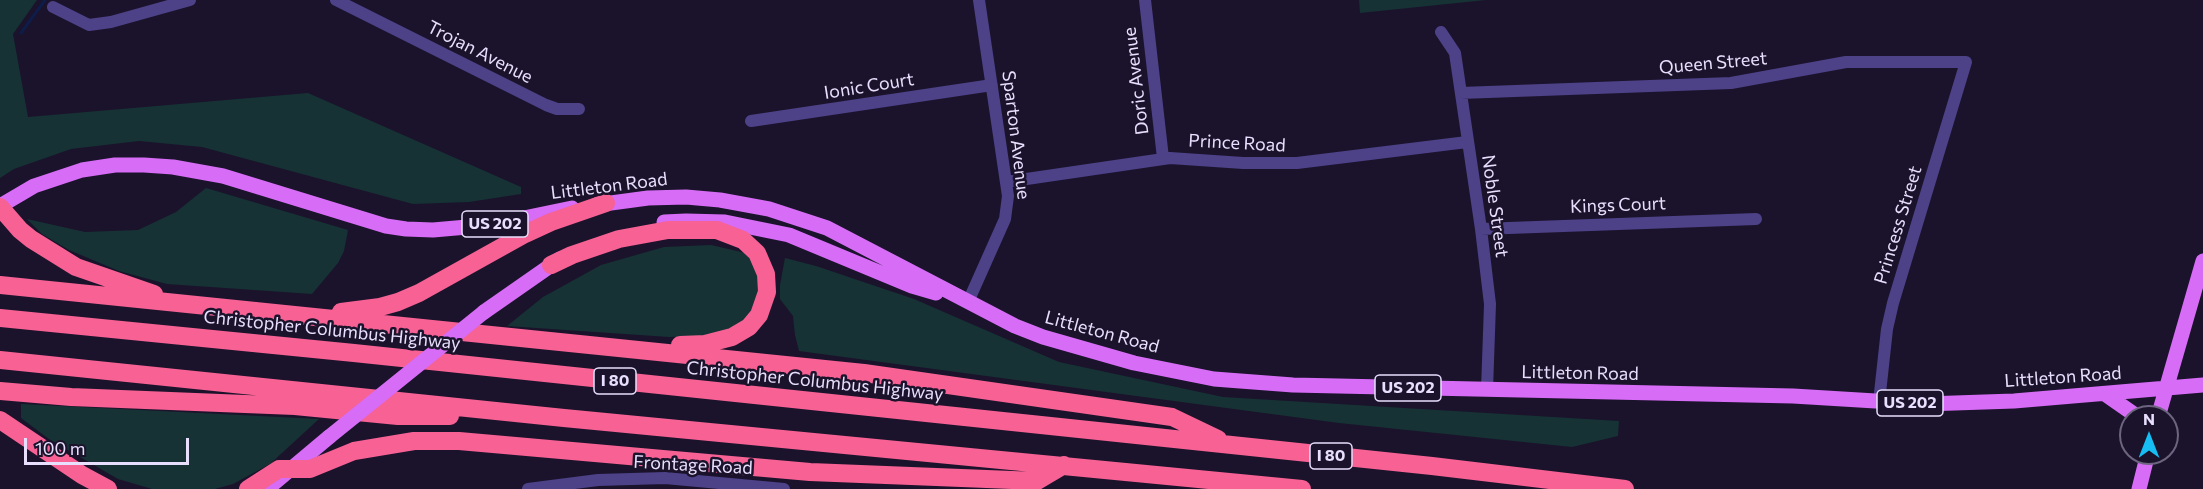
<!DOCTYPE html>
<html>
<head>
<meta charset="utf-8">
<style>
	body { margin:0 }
	#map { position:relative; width:2203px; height:489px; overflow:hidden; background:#1b132b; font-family:Commissioner,sans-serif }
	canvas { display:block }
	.north { position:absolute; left:2119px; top:405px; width:60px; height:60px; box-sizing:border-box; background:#1b132b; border:2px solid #6d657f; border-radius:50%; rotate:0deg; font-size:16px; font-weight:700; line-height:24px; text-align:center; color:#e7dffd }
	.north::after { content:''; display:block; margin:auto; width:21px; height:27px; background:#16bef3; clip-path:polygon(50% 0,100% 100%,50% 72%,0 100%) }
	.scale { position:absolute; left:24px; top:438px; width:165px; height:27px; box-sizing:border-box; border:3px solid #e7dffd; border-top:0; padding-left:8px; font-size:18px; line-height:21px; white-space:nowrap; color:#e7dffd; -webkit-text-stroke:4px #1b132b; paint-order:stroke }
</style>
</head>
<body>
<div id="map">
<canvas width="2203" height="489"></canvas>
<div class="north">N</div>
<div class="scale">100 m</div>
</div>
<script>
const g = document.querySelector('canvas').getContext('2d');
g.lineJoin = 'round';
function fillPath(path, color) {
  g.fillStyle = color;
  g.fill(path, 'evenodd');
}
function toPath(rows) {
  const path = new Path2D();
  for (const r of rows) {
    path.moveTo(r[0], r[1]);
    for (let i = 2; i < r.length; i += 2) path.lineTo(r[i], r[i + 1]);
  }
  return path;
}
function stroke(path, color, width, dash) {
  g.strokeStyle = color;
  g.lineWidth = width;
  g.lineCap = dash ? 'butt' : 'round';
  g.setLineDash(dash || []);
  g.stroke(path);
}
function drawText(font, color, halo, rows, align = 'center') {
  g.font = font + ' Commissioner,sans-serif';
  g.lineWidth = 5;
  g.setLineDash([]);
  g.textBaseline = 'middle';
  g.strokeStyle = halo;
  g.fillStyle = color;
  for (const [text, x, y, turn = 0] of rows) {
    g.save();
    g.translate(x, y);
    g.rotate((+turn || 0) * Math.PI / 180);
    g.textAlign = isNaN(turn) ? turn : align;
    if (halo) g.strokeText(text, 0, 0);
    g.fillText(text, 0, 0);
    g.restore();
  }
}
fillPath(toPath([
	[0,0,37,0,13,34,28,117,308,93,521,187,521,194,469,202,413,204,202,147,139,141,71,149,14,169,0,178],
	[1359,0,1486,0,1360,13],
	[206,188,348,230,344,251,338,263,312,294,167,284,119,271,69,250,42,234,27,219,85,232,138,230,176,212],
	[711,245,750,254,760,274,760,297,750,317,733,330,709,336,669,337,507,326,543,297,601,265,664,247],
	[785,258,816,266,914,299,1059,362,1223,397,1619,421,1618,436,1572,447,1339,423,799,351,795,335,793,316,780,299,780,285],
	[21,404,319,419,270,464,233,484,215,489,152,489,118,479,49,439,21,418]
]), '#163235');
stroke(toPath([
	[21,33,45,0]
]), '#0e1c49', 3);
stroke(toPath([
	[336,0,546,105,557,109,579,109],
	[1145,0,1163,158],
	[53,7,89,25,111,22,190,0],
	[1441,32,1455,53,1481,229,1490,304,1487,390],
	[1461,93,1731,83,1846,62,1966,62,1893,303,1887,329,1879,402],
	[751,121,992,85],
	[1006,182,1170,158,1243,163,1297,163,1467,142],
	[1481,229,1756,219],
	[968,302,1005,219,1008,196,979,0],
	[528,489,598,480,665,478,784,489]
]), '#4d4188', 12);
stroke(toPath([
	[596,205,648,198,686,197,720,200,769,209,827,228,1015,326,1043,337,1134,363,1214,379,1293,385,1793,396,1925,404,2014,401,2203,385],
	[0,206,34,186,82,170,115,165,144,165,173,167,223,176,386,226,406,229,433,230,490,225,572,208],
	[664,222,686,221,725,222,789,235,912,286,936,293],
	[484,312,560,259],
	[2105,394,2138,417],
	[2158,417,2203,261],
	[267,489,329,437],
	[2139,489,2148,453]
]), '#d76cf7', 15);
stroke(toPath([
	[0,207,20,230,31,239,76,267,154,294],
	[551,265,572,255,619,239,668,230,717,230,743,240,757,253,766,274,767,292,759,315,749,327,732,337,705,344,680,345],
	[0,285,864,373,1172,417,1218,439],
	[341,312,380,307,398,302,419,293,525,234,551,222,606,203],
	[0,318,354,353,1432,466,1625,489],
	[0,360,564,418,1302,489],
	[0,391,71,397,295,406,398,416,450,416],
	[0,420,82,475,108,489],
	[248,489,279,469,310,469,354,451,414,441,459,441,810,472,1037,481,1064,465]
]), '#f76194', 18);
stroke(toPath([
	[329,437,484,312]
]), '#d76cf7', 15);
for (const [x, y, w] of [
	[495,224,66],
	[615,381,42],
	[1408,388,66],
	[1910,403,66],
	[1331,456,42]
]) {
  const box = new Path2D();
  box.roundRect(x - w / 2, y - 13, w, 26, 4.5);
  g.fillStyle = '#1b132b';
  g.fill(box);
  stroke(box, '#e7dffd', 1.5);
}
drawText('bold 16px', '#e7dffd', null, [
	["US 202",495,224],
	["I 80",615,381],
	["US 202",1408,388],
	["US 202",1910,403],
	["I 80",1331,456]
]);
drawText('18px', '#e7dffd', '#1b132b', [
	["Trojan Avenue",480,52,27],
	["Queen Street",1713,63,-5],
	["Doric Avenue",1136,81,-97],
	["Ionic Court",869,86,-9],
	["Sparton Avenue",1016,135,83],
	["Prince Road",1237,143,3],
	["Littleton Road",609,186,-7],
	["Kings Court",1618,205,-2],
	["Noble Street",1495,206,82],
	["Princess Street",1898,225,-73],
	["Christopher Columbus Highway",332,330,6],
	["Littleton Road",1102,332,15],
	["Littleton Road",1580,373,1],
	["Littleton Road",2063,377,-4],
	["Christopher Columbus Highway",815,381,6],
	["Frontage Road",693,465,3]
]);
</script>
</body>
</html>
